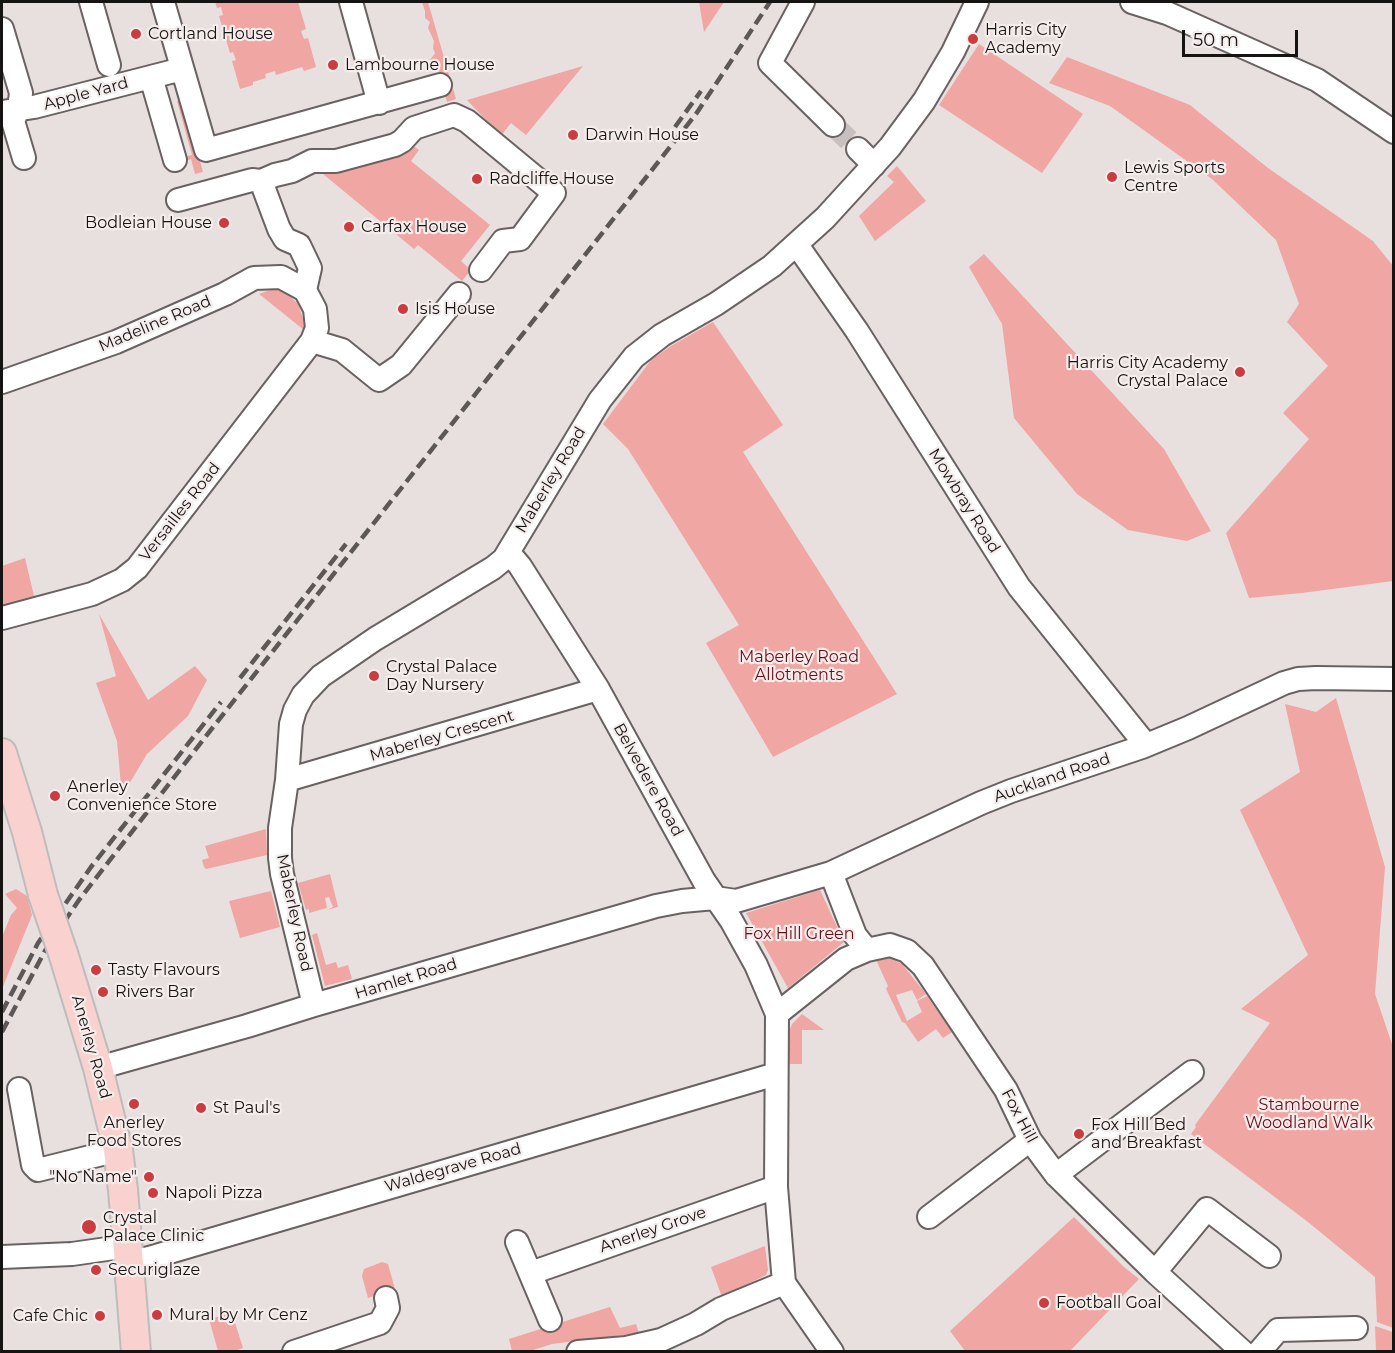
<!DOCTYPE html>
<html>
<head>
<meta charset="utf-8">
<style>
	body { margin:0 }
	#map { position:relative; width:1395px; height:1353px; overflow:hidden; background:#e8dfdf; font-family:Montserrat,sans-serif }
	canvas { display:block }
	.frame { position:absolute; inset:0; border:3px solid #161313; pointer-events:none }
	.scale { position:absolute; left:1182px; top:30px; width:116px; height:27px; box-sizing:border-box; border:3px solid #161313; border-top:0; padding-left:8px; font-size:18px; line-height:21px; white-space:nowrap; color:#161313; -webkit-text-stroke:4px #f5edec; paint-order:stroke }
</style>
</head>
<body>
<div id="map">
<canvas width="1395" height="1353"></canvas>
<div class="frame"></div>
<div class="scale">50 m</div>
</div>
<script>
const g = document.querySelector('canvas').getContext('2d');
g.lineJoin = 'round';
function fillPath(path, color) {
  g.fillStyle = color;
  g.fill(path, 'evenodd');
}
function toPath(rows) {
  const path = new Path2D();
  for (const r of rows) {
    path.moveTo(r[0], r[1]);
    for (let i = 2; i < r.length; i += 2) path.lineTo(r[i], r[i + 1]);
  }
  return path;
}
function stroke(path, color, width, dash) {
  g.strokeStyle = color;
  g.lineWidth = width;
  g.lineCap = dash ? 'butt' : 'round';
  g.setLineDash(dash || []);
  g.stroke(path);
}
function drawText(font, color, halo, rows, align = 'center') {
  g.font = font + ' Montserrat,sans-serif';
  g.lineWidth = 4.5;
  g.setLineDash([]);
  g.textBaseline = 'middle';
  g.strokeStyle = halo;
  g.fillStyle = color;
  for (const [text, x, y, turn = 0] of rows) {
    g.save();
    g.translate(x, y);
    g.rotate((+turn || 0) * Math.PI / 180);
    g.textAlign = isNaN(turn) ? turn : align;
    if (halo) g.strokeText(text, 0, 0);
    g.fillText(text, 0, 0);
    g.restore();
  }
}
fillPath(toPath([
	[215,2,298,2,306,29,301,31,304,39,308,38,316,67,304,71,302,67,276,75,275,71,265,74,266,78,253,82,253,85,240,89,232,61,236,60,233,52,230,53,219,16,223,15,221,7,217,8],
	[422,2,428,2,456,99,447,102,438,67,432,68,430,60,435,53,433,48,434,41,428,28,430,22,425,18,425,11],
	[699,2,724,2,704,32],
	[979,44,1083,114,1042,173,939,105],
	[1067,57,1190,105,1268,168,1373,241,1393,266,1393,581,1302,593,1249,598,1226,533,1309,439,1283,413,1328,366,1287,322,1299,304,1276,240,1212,179,1110,106,1049,83],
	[583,66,526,135,511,123,501,136,467,100],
	[183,100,203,172,195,174,191,159,182,162,181,158,192,155,177,101],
	[412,145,419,150,411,161,490,225,461,261,471,270,462,281,418,245,414,249,323,174,337,172,399,155],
	[897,166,926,201,875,241,859,216,894,182,887,176],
	[984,254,1164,449,1211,531,1187,541,1128,530,1077,494,1014,418,1002,324,969,267],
	[273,289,285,291,298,304,304,321,304,330,259,294],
	[713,322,783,425,743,452,897,694,773,757,706,643,739,625,628,449,603,424,651,360,671,346],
	[25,558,34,596,2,604,2,566],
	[99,614,148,700,195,666,207,680,188,716,147,754,122,796,117,741,96,683,116,676],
	[1336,698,1385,867,1375,994,1393,1047,1393,1328,1377,1322,1375,1277,1308,1222,1191,1134,1196,1127,1195,1125,1270,1023,1241,1009,1308,955,1240,810,1300,772,1285,704,1316,712],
	[266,829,267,855,206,869,204,867,202,860,209,858,205,846],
	[330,874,338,907,327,910,333,907,329,897,325,898,327,908,309,913,309,909,306,910,298,883],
	[16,889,27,896,32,915,2,989,2,937,11,915,17,908,5,894],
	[820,890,844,942,788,988,746,913],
	[271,891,280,927,240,938,229,901],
	[317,933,326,965,336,962,338,968,348,965,352,979,325,986,312,935],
	[889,958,902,964,926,994,917,1000,912,990,896,995,907,1021,922,1012,917,1001,927,996,952,1032,943,1038,936,1029,918,1042,905,1023,902,1022,886,989,888,986,876,960],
	[802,1014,824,1030,802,1030,802,1064,788,1064,788,1034,792,1024],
	[1074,1217,1124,1267,1139,1279,1070,1351,965,1351,950,1331],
	[765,1246,768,1270,766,1275,722,1297,711,1267],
	[382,1262,388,1264,395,1289,368,1298,362,1276,364,1269],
	[610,1307,620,1328,636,1324,639,1333,552,1344,530,1351,512,1351,509,1339],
	[232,1313,243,1348,234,1351,218,1351,209,1319],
	[1375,1326,1393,1332,1393,1351,1376,1351]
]), '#f0a6a2');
stroke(toPath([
	[833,125,858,149]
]), '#c8c0c0', 22, [22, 11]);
const minor = toPath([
	[91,2,109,65],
	[163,2,206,150,440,85],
	[351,2,379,103],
	[803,2,770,63,833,125],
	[1132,2,1167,13,1317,80,1394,132],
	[2,29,21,93,19,108,13,121,24,158],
	[151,77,175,160],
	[2,112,34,107,182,69],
	[858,149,874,165],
	[178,200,252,180,261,181],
	[797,245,857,331,1019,587,1146,745],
	[312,341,342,350,379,380,401,365,459,294],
	[2,382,116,342,225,294,254,278,281,277,305,290],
	[509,553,520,566,598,689,704,881,731,920,756,965,777,1014,776,1187,784,1283,832,1352],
	[2,618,92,594,122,580,137,568,312,341,317,328,315,309,305,290,310,268,299,245,285,239,279,229,261,181,275,175,292,171,312,161,336,161,395,145,402,141,414,128,454,115,467,121,554,193,520,239,503,241,481,270],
	[287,780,598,689],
	[831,873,855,935,867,950,890,945,907,951,923,966,1006,1090,1030,1140,1056,1175,1155,1272,1243,1352],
	[314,1005,282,874,280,858,280,828,287,780,291,724,295,710,303,695,321,676,375,639,493,568,504,559,600,400,634,357,662,335,716,304,772,266,825,218,890,147,924,101,953,52,977,2],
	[777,1014,846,959,867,950],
	[98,1068,247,1026,314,1005,656,906,682,901,715,898,736,901,831,873,981,803,1011,791,1142,747,1188,728,1284,683,1298,679,1316,678,1394,679],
	[19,1089,33,1165,38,1170,118,1150],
	[1056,1175,1192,1072],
	[929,1217,1030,1140],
	[517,1242,550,1320],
	[2,1257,72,1254,128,1246],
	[130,1262,149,1258,776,1074],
	[1155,1272,1207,1209,1269,1256],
	[531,1273,776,1187],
	[294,1352,380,1323,388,1308,386,1298],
	[578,1352,626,1348,661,1340,696,1324,721,1309,784,1283],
	[1259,1352,1278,1330,1356,1328]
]);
const major = toPath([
	[2,753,27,832,43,895],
	[63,953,98,1068,118,1150,123,1190,136,1352]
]);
stroke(minor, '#696261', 26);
stroke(major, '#bebdbd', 32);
stroke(minor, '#fff', 22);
stroke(major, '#f9d1ce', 28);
stroke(toPath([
	[675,127,701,91],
	[240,678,346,544],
	[2,1012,38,943,91,867,221,702],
	[2,1032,47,947,79,900,210,731,696,114,770,2]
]), '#5d5858', 4.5, [12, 6]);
const majorBridge = toPath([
	[43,895,63,953]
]);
stroke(majorBridge, '#bebdbd', 32, []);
stroke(majorBridge, '#f9d1ce', 28);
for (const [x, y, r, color] of [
	[136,34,6,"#cb3c41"],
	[973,39,6,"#cb3c41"],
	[333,65,6,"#cb3c41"],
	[573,135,6,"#cb3c41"],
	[1112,177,6,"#cb3c41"],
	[477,179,6,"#cb3c41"],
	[224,223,6,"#cb3c41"],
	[349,227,6,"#cb3c41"],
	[403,309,6,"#cb3c41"],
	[1240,372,6,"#cb3c41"],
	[374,676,6,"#cb3c41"],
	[55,796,6,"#cb3c41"],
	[96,970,6,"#cb3c41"],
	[103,992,6,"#cb3c41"],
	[134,1104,6,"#cb3c41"],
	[201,1108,6,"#cb3c41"],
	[1079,1134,6,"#cb3c41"],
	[149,1177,6,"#cb3c41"],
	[153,1193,6,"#cb3c41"],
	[89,1227,8,"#cb3c41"],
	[96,1270,6,"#cb3c41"],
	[1044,1303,6,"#cb3c41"],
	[157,1315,6,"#cb3c41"],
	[100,1316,6,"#cb3c41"]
]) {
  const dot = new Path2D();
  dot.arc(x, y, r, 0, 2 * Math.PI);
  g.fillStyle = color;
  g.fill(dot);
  stroke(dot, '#f5edec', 2);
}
drawText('16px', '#161313', '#f5edec', [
	["Harris City",985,30],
	["Academy",985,48],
	["Cortland House",148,34],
	["Lambourne House",345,65],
	["Darwin House",585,135],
	["Lewis Sports",1124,168],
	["Centre",1124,186],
	["Radcliffe House",489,179],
	["Bodleian House",212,223,"right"],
	["Carfax House",361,227],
	["Isis House",415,309],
	["Harris City Academy",1228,363,"right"],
	["Crystal Palace",1228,381,"right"],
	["Crystal Palace",386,667],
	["Day Nursery",386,685],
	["Anerley",67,787],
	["Convenience Store",67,805],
	["Tasty Flavours",108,970],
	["Rivers Bar",115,992],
	["St Paul's",213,1108],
	["Anerley",134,1123,"center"],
	["Food Stores",134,1141,"center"],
	["Fox Hill Bed",1091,1125],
	["and Breakfast",1091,1143],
	["\"No Name\"",137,1177,"right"],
	["Napoli Pizza",165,1193],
	["Crystal",103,1218],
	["Palace Clinic",103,1236],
	["Securiglaze",108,1270],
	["Football Goal",1056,1303],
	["Mural by Mr Cenz",169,1315],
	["Cafe Chic",88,1316,"right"]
], 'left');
drawText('16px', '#161313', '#f5edec', [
	["Apple Yard",86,94,-15],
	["Madeline Road",155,324,-23],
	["Maberley Road",551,480,-59],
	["Mowbray Road",964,501,58],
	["Versailles Road",180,512,-52],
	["Maberley Crescent",442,736,-16],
	["Auckland Road",1052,778,-19],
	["Belvedere Road",648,780,61],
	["Maberley Road",294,913,78],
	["Hamlet Road",406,979,-17],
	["Anerley Road",91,1047,74],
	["Fox Hill",1019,1116,62],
	["Waldegrave Road",453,1168,-16],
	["Anerley Grove",653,1230,-19]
]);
drawText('16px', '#6f0b16', '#f5edec', [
	["Maberley Road",799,657],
	["Allotments",799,675],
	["Fox Hill Green",799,934],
	["Stambourne",1309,1105],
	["Woodland Walk",1309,1123]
]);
</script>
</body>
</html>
